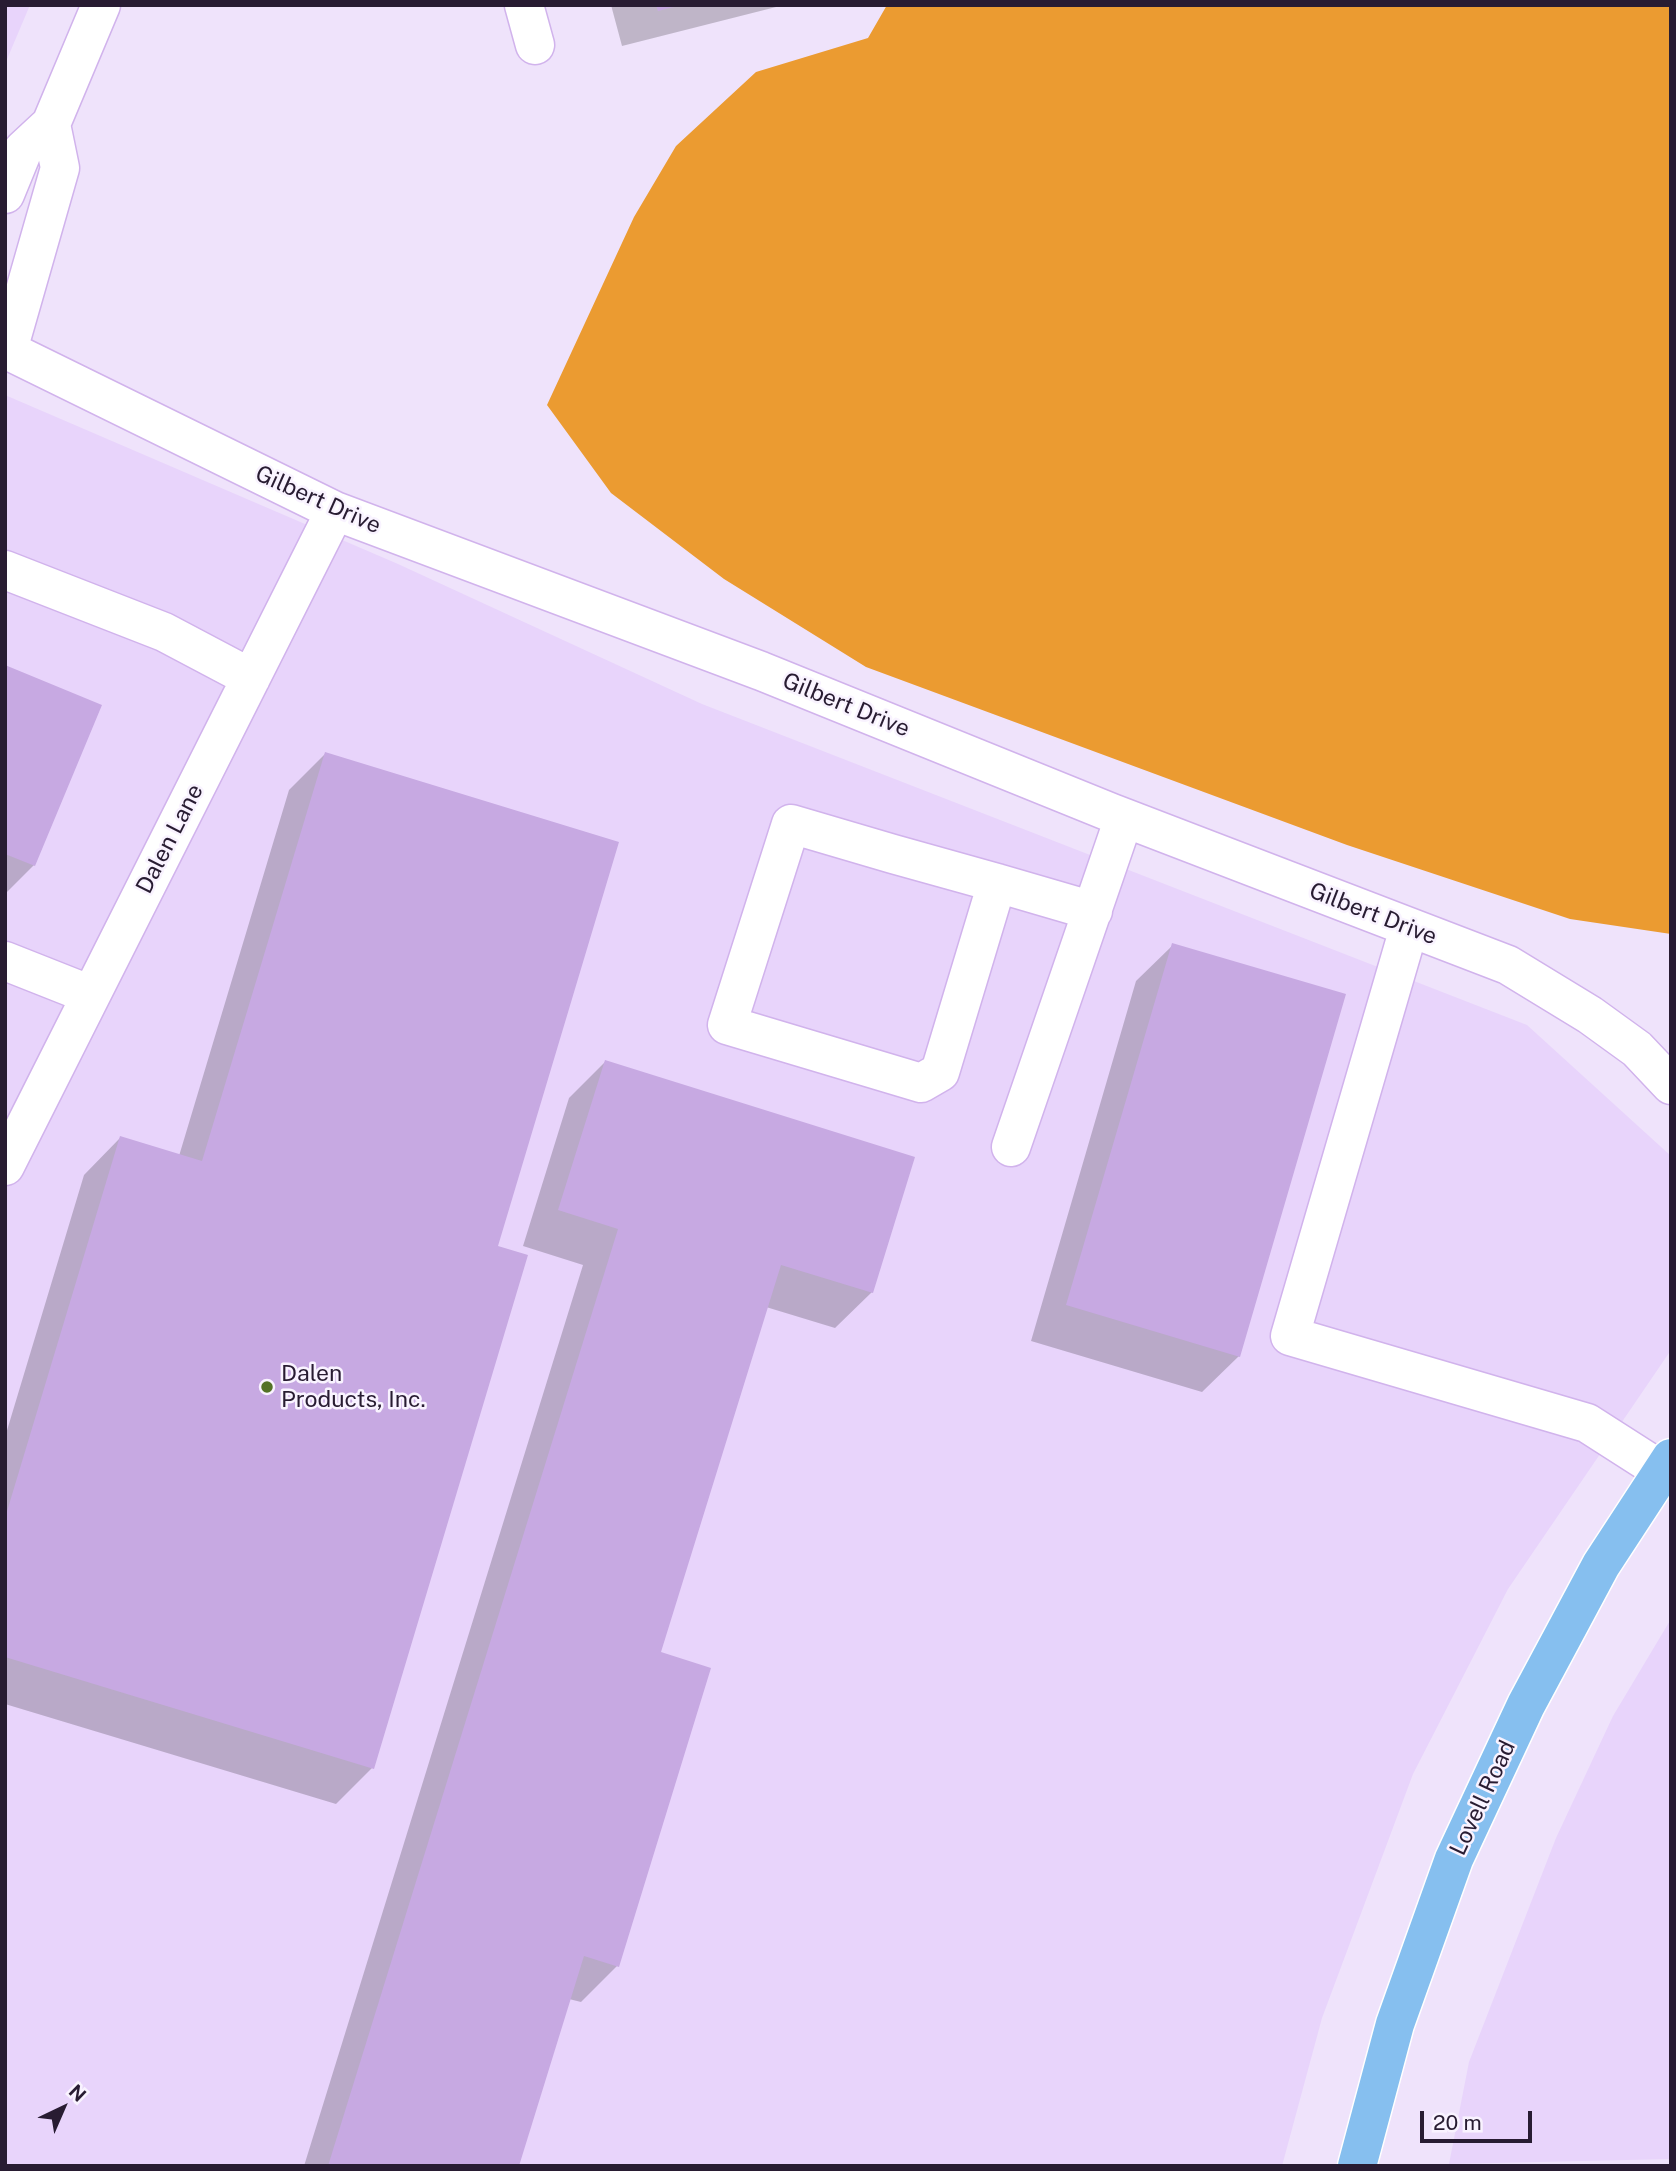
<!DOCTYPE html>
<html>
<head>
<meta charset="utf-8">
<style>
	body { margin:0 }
	#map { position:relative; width:1676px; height:2171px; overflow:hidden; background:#efe3fb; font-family:"Public Sans",sans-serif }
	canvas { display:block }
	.frame { position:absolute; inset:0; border:7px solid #281c32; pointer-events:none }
	.north { position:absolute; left:28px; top:2073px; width:70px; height:70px; -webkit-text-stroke:5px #f9f3ff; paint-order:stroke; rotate:44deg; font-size:19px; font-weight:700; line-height:28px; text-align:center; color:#281c32 }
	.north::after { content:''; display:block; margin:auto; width:24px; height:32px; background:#281c32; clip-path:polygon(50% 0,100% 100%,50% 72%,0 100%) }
	.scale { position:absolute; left:1420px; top:2111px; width:112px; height:32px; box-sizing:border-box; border:4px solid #281c32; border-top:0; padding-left:9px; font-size:21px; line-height:24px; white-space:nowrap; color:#281c32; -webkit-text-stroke:5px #f9f3ff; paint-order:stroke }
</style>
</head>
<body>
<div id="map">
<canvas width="1676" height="2171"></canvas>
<div class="frame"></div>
<div class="north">N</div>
<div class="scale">20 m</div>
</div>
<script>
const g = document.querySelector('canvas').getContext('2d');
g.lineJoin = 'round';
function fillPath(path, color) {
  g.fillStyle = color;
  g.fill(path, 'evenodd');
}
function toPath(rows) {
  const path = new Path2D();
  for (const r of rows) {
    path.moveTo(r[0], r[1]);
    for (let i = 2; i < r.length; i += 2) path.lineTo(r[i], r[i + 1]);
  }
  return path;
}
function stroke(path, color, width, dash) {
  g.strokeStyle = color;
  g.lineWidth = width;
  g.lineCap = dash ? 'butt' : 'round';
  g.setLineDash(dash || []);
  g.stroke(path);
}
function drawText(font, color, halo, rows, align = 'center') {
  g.font = font + ' "Public Sans",sans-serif';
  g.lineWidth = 5;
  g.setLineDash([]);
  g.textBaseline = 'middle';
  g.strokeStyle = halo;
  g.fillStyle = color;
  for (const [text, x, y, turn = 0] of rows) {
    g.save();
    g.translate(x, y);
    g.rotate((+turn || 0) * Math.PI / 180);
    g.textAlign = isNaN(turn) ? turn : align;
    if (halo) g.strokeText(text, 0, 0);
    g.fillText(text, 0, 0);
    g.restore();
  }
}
fillPath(toPath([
	[5,5,30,5,5,64],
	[5,395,398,564,702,704,1527,1025,1671,1156,1671,1350,1508,1589,1413,1774,1322,2018,1282,2166,5,2166],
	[1671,1619,1671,2159,1449,2164,1469,2062,1556,1838,1613,1716]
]), '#e8d4fb');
fillPath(toPath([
	[887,5,1671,5,1671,934,1570,919,1347,845,866,667,724,579,611,493,547,405,634,217,676,146,756,72,868,38]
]), '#eb9b31');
fillPath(toPath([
	[611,5,784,5,622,46],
	[5,667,34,865,5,894],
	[325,754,495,1248,372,1768,336,1804,5,1704,5,1437,84,1175,120,1138,179,1156,289,790],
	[1173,945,1239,1356,1202,1392,1031,1341,1136,981],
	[605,1062,872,1292,835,1328,766,1307,659,1653,617,1966,581,2002,569,1999,517,2166,304,2166,583,1265,523,1246,569,1098]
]), '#0003');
fillPath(toPath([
	[656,5,677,5,677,6,658,11],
	[5,665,102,705,35,866,5,854],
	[325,752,619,842,498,1246,528,1255,374,1769,5,1657,5,1518,120,1136,202,1161],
	[1172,943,1346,994,1240,1357,1066,1305],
	[605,1060,915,1157,873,1293,781,1265,661,1652,711,1668,619,1967,584,1956,519,2166,328,2166,618,1229,558,1210]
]), '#c7a9e2');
const minor = toPath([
	[524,5,535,45],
	[5,194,23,150,51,124,101,5],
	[5,349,335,511,761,671,1112,813,1508,965,1590,1015,1637,1049,1671,1085],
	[8,350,60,168,51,124],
	[5,570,164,632,251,678],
	[997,883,940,1072,921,1083,727,1025,791,824,893,854,997,883,1093,911],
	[1409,928,1290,1336,1587,1423,1662,1471],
	[5,961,91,995],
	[1011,1147,1124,818],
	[5,1166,335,511]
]);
const major = toPath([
	[1357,2166,1395,2024,1454,1859,1526,1705,1601,1565,1671,1458]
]);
stroke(minor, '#d1b3ec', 41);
stroke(major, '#fff', 41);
stroke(minor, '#fff', 38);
stroke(major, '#86bfef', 38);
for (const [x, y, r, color] of [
	[267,1387,7,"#547227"]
]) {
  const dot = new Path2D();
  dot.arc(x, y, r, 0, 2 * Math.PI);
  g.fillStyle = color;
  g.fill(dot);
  stroke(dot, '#f9f3ff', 2.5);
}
drawText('23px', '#281c32', '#f9f3ff', [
	["Gilbert Drive",318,500,24],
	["Gilbert Drive",846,705,22],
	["Dalen Lane",170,839,-63],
	["Gilbert Drive",1373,914,21],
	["Lovell Road",1483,1798,-65]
]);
drawText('23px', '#281c32', '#f9f3ff', [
	["Dalen",281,1374],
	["Products, Inc.",281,1400]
], 'left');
</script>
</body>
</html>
